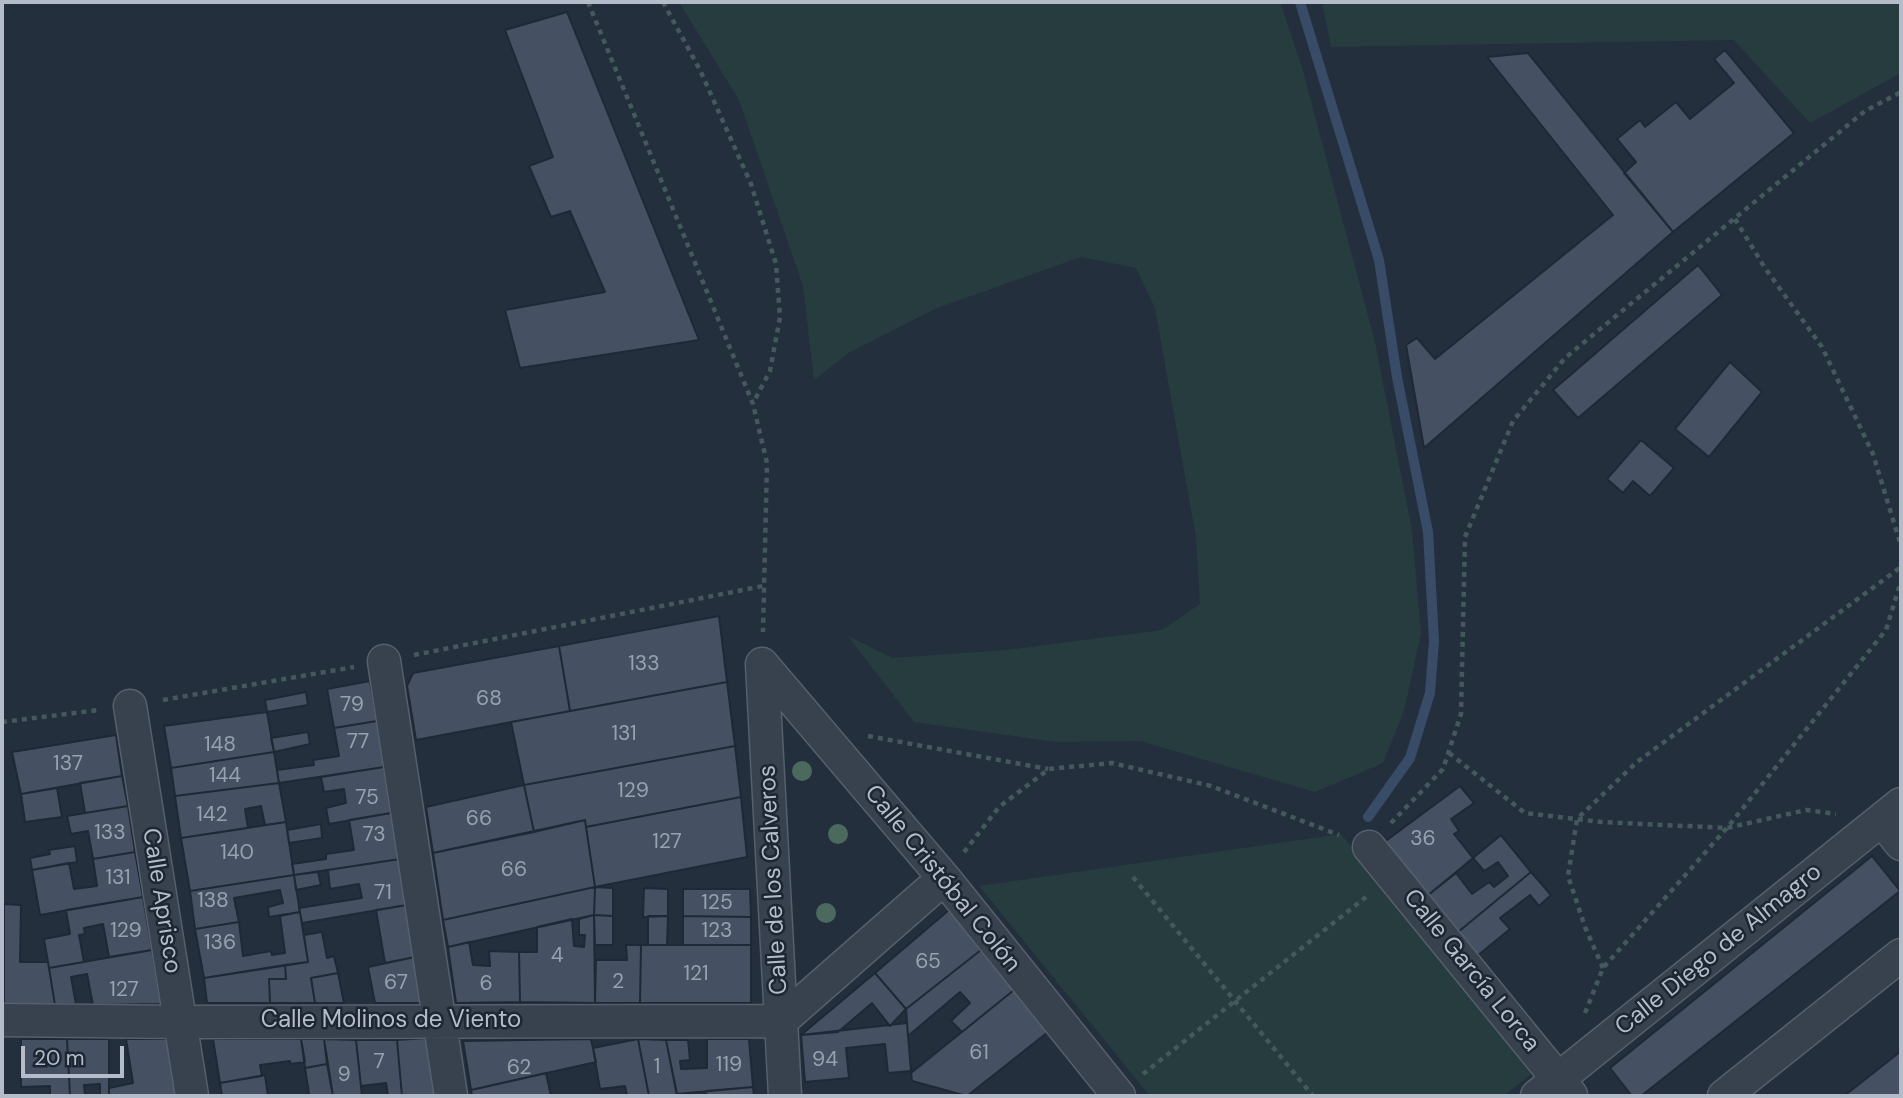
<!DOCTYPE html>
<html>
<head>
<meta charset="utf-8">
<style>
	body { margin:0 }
	#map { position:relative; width:1903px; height:1098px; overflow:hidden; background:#242f3e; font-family:"DM Sans",sans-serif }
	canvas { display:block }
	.frame { position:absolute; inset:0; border:4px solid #b4bcc9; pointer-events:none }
	.scale { position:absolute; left:21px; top:1046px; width:103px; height:32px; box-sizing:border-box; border:4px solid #b4bcc9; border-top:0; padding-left:9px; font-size:21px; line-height:24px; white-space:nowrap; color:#b4bcc9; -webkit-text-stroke:5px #1d2633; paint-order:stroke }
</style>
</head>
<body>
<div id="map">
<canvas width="1903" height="1098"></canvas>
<div class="frame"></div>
<div class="scale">20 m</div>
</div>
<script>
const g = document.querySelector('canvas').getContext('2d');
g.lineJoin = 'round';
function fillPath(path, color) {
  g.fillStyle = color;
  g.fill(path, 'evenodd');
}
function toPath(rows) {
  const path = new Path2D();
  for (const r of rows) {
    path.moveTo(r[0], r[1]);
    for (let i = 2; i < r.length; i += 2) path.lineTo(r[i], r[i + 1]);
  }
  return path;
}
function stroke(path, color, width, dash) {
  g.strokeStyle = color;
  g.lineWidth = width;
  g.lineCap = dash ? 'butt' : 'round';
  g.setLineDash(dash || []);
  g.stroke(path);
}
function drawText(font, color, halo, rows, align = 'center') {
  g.font = font + ' "DM Sans",sans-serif';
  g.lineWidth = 5;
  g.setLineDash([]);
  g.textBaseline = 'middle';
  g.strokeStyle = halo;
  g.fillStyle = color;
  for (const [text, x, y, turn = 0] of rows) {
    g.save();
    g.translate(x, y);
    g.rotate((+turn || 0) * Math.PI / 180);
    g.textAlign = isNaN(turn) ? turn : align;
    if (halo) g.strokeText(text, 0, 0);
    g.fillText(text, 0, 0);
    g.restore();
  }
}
fillPath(toPath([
	[679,2,1280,2,1303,71,1375,342,1412,530,1421,634,1404,711,1383,763,1315,792,1140,741,1056,742,914,722,848,636,892,658,1006,650,1162,630,1200,604,1196,538,1155,308,1136,268,1081,257,937,308,850,352,814,380,803,286,739,100],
	[1322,2,1901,2,1901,73,1810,123,1734,40,1331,47],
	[1341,834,1531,1074,1504,1096,1150,1096,979,886]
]), '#263c3f');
stroke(toPath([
	[1300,2,1379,260,1397,377,1428,532,1434,641,1430,693,1410,758,1368,817]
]), '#394c67', 10);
const building = toPath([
	[567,12,699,340,520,368,505,310,605,292,570,211,551,217,529,166,553,157,505,30,567,12],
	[1725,50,1794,133,1673,232,1624,173,1636,162,1617,139,1640,120,1645,127,1676,102,1690,119,1734,83,1714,59,1725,50],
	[1528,53,1673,232,1424,448,1406,345,1417,338,1435,359,1613,215,1487,57,1528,53],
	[1698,265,1722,295,1578,418,1553,390,1698,265],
	[1730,362,1762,392,1709,457,1675,429,1730,362],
	[1641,440,1674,468,1650,496,1633,481,1623,493,1607,479,1641,440],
	[719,616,727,682,570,711,559,646,719,616],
	[559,646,570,711,416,740,407,686,413,673,559,646],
	[370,681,377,721,334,728,327,689,370,681],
	[727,682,735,746,524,785,511,722,727,682],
	[306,692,308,705,267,712,265,700,306,692],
	[267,712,274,752,171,768,164,726,267,712],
	[377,721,384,767,279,783,277,770,314,765,313,760,339,756,334,728,377,721],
	[308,732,310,744,274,752,271,738,308,732],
	[116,735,122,776,21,794,12,752,116,735],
	[735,746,741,797,586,827,585,820,534,832,524,785,735,746],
	[274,752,279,783,175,796,171,768,274,752],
	[384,767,391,813,329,824,326,808,346,803,344,789,324,792,321,777,384,767],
	[122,776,128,806,85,813,80,783,122,776],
	[279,783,286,822,265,825,261,806,245,809,248,828,181,838,175,796,279,783],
	[524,785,534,832,433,853,426,807,524,785],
	[1460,786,1474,803,1451,819,1459,831,1454,834,1473,858,1427,896,1383,843,1460,786],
	[57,788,62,817,25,822,21,794,57,788],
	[741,797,747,857,595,887,586,827,741,797],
	[128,806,135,852,93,859,88,831,71,834,67,816,128,806],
	[391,813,400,859,294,875,292,864,326,859,326,854,354,850,349,820,391,813],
	[585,820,595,887,443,920,433,853,585,820],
	[286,822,294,875,190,891,181,838,286,822],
	[321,824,322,838,289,843,287,830,321,824],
	[1501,835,1531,872,1458,932,1427,896,1456,873,1472,894,1489,882,1494,887,1508,876,1498,862,1484,871,1473,858,1501,835],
	[75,846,77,862,32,870,30,858,50,854,49,850,75,846],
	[135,852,143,897,40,915,32,870,69,863,74,889,97,886,93,859,135,852],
	[1872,856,1900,891,1641,1096,1632,1096,1610,1068,1872,856],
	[400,859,407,905,302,923,299,908,362,898,359,884,330,889,328,870,400,859],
	[318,872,321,885,296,890,294,875,318,872],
	[1531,872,1551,895,1539,906,1530,895,1500,918,1510,929,1477,956,1458,932,1531,872],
	[294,875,300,912,269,917,268,907,283,903,280,890,234,898,239,922,195,929,190,891,294,875],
	[595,887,613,888,613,916,594,915,595,887],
	[595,887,594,915,448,947,443,920,595,887],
	[644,888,668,889,668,916,643,917,644,888],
	[683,889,750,889,751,917,683,916,683,889],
	[143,897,152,950,109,957,103,924,84,928,85,934,79,935,84,962,49,968,44,939,70,934,66,910,143,897],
	[4,904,21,905,20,962,48,962,55,1005,4,1004,4,904],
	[407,905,415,957,385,963,376,910,407,905],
	[2,909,3,909,4,1004,2,1004,2,909],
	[949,910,981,950,906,1009,875,973,949,910],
	[300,912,308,962,204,978,195,929,239,922,243,956,271,951,272,955,285,953,280,916,300,912],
	[594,915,613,916,613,945,595,945,594,915],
	[594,915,595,1003,520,1002,519,952,537,952,537,927,572,919,574,946,584,947,585,935,579,935,579,919,594,915],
	[648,916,668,916,667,945,648,945,648,916],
	[683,916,751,917,751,945,683,945,683,916],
	[322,932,327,958,334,956,338,973,311,978,315,1003,270,1003,269,979,286,979,285,965,308,962,304,935,322,932],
	[469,942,473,965,490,966,489,951,519,952,520,1002,456,1003,448,947,469,942],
	[626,945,641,945,640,1003,595,1003,596,960,627,960,626,945],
	[641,945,751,945,751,1003,640,1003,641,945],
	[152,950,161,1004,93,1005,87,974,71,977,76,1004,55,1005,49,968,152,950],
	[981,950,1014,990,962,1032,951,1021,970,1003,960,992,908,1036,906,1009,981,950],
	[415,957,423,999,420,1003,375,1003,368,967,415,957],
	[285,965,286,979,269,979,270,1003,207,1003,204,978,285,965],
	[338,973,344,1003,315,1003,311,978,338,973],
	[875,973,906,1009,890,1026,872,1003,838,1032,801,1035,875,973],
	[1014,990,1048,1032,967,1096,912,1081,911,1073,1014,990],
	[907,1023,911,1071,888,1073,885,1044,846,1048,849,1078,805,1082,801,1035,907,1023],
	[427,1038,438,1095,402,1096,397,1040,427,1038],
	[21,1039,67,1039,70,1096,50,1096,50,1086,21,1087,21,1039],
	[67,1039,109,1039,109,1096,100,1096,100,1084,84,1085,85,1096,70,1096,67,1039],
	[126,1039,167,1039,177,1096,109,1096,109,1088,133,1083,126,1039],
	[213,1039,301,1039,305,1062,291,1064,290,1061,260,1065,262,1076,220,1083,213,1039],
	[301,1039,324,1039,327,1064,305,1068,301,1039],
	[324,1039,356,1040,362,1096,333,1096,324,1039],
	[591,1039,596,1062,471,1090,463,1041,591,1039],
	[638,1039,666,1040,677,1096,649,1096,638,1039],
	[638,1039,649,1096,627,1096,625,1086,600,1089,593,1048,638,1039],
	[707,1039,749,1039,753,1087,677,1094,666,1040,688,1040,690,1060,680,1061,681,1069,707,1068,707,1039],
	[356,1040,397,1040,402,1096,388,1096,386,1083,361,1086,356,1040],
	[1901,1051,1901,1096,1844,1096,1867,1078,1901,1051],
	[327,1064,333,1096,298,1096,309,1094,305,1068,327,1064],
	[546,1073,551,1096,472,1096,471,1090,546,1073],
	[265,1075,268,1096,222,1096,220,1083,265,1075],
	[753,1087,754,1096,707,1096,706,1091,753,1087]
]);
fillPath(building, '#455162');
stroke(building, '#1f2835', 2);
const street = toPath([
	[384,661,451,1096],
	[762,664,944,878,1119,1096],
	[762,664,785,1096],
	[130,706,192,1096],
	[1882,820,1901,844],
	[1369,847,1571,1095],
	[2,1020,180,1022,781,1021,944,878],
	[1537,1096,1901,804],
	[1724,1096,1901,955]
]);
stroke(street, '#565f6c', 35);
stroke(toPath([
	[588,2,753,404,767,463,763,632],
	[663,2,700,70,751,184,776,264,780,317,770,371,753,403],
	[1735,219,1765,268,1822,347,1873,454,1901,546],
	[414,655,763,586],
	[163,700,354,667],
	[2,722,99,710],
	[868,736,1048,769],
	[1449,753,1525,813,1601,822,1727,828,1806,810,1836,814],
	[1391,823,1443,769,1461,714,1465,537,1513,421,1565,358,1865,111,1901,92],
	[964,852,999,807,1049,769,1112,763,1211,786,1339,835],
	[1133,877,1313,1096],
	[1603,968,1585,927,1568,876,1577,819,1637,762,1901,567],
	[1585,1013,1603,968,1727,828,1886,630,1901,581],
	[1143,1074,1366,897]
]), '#44595c', 4.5, [5, 5]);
stroke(street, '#38414e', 32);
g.fillStyle = '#4b6a5d';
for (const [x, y] of [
	[802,771],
	[838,834],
	[826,913]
]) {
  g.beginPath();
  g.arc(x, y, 10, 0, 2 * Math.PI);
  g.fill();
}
drawText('21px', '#98a1af', null, [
	["133",644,664],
	["68",489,699],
	["79",352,705],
	["131",624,734],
	["77",358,742],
	["148",220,745],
	["137",68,764],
	["144",225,776],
	["129",633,791],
	["75",367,798],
	["142",212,815],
	["66",479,819],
	["133",110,833],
	["73",374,835],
	["36",1423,839],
	["127",667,842],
	["140",237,853],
	["66",514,870],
	["131",118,878],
	["71",383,893],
	["138",213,901],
	["125",717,903],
	["129",126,931],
	["123",717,931],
	["136",220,943],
	["4",557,956],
	["65",928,962],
	["121",696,974],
	["2",618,982],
	["67",396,983],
	["6",486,984],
	["127",124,990],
	["61",979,1053],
	["94",825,1060],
	["7",379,1062],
	["119",729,1065],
	["1",657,1067],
	["62",519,1068],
	["9",344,1075]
]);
drawText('24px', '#b4bcc9', '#1d2633', [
	["Calle Cristóbal Colón",942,879,51],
	["Calle de los Calveros",774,880,-93],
	["Calle Aprisco",161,901,81],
	["Calle Diego de Almagro",1719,950,-39],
	["Calle García Lorca",1471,971,51],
	["Calle Molinos de Viento",391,1021]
]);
</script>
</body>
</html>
